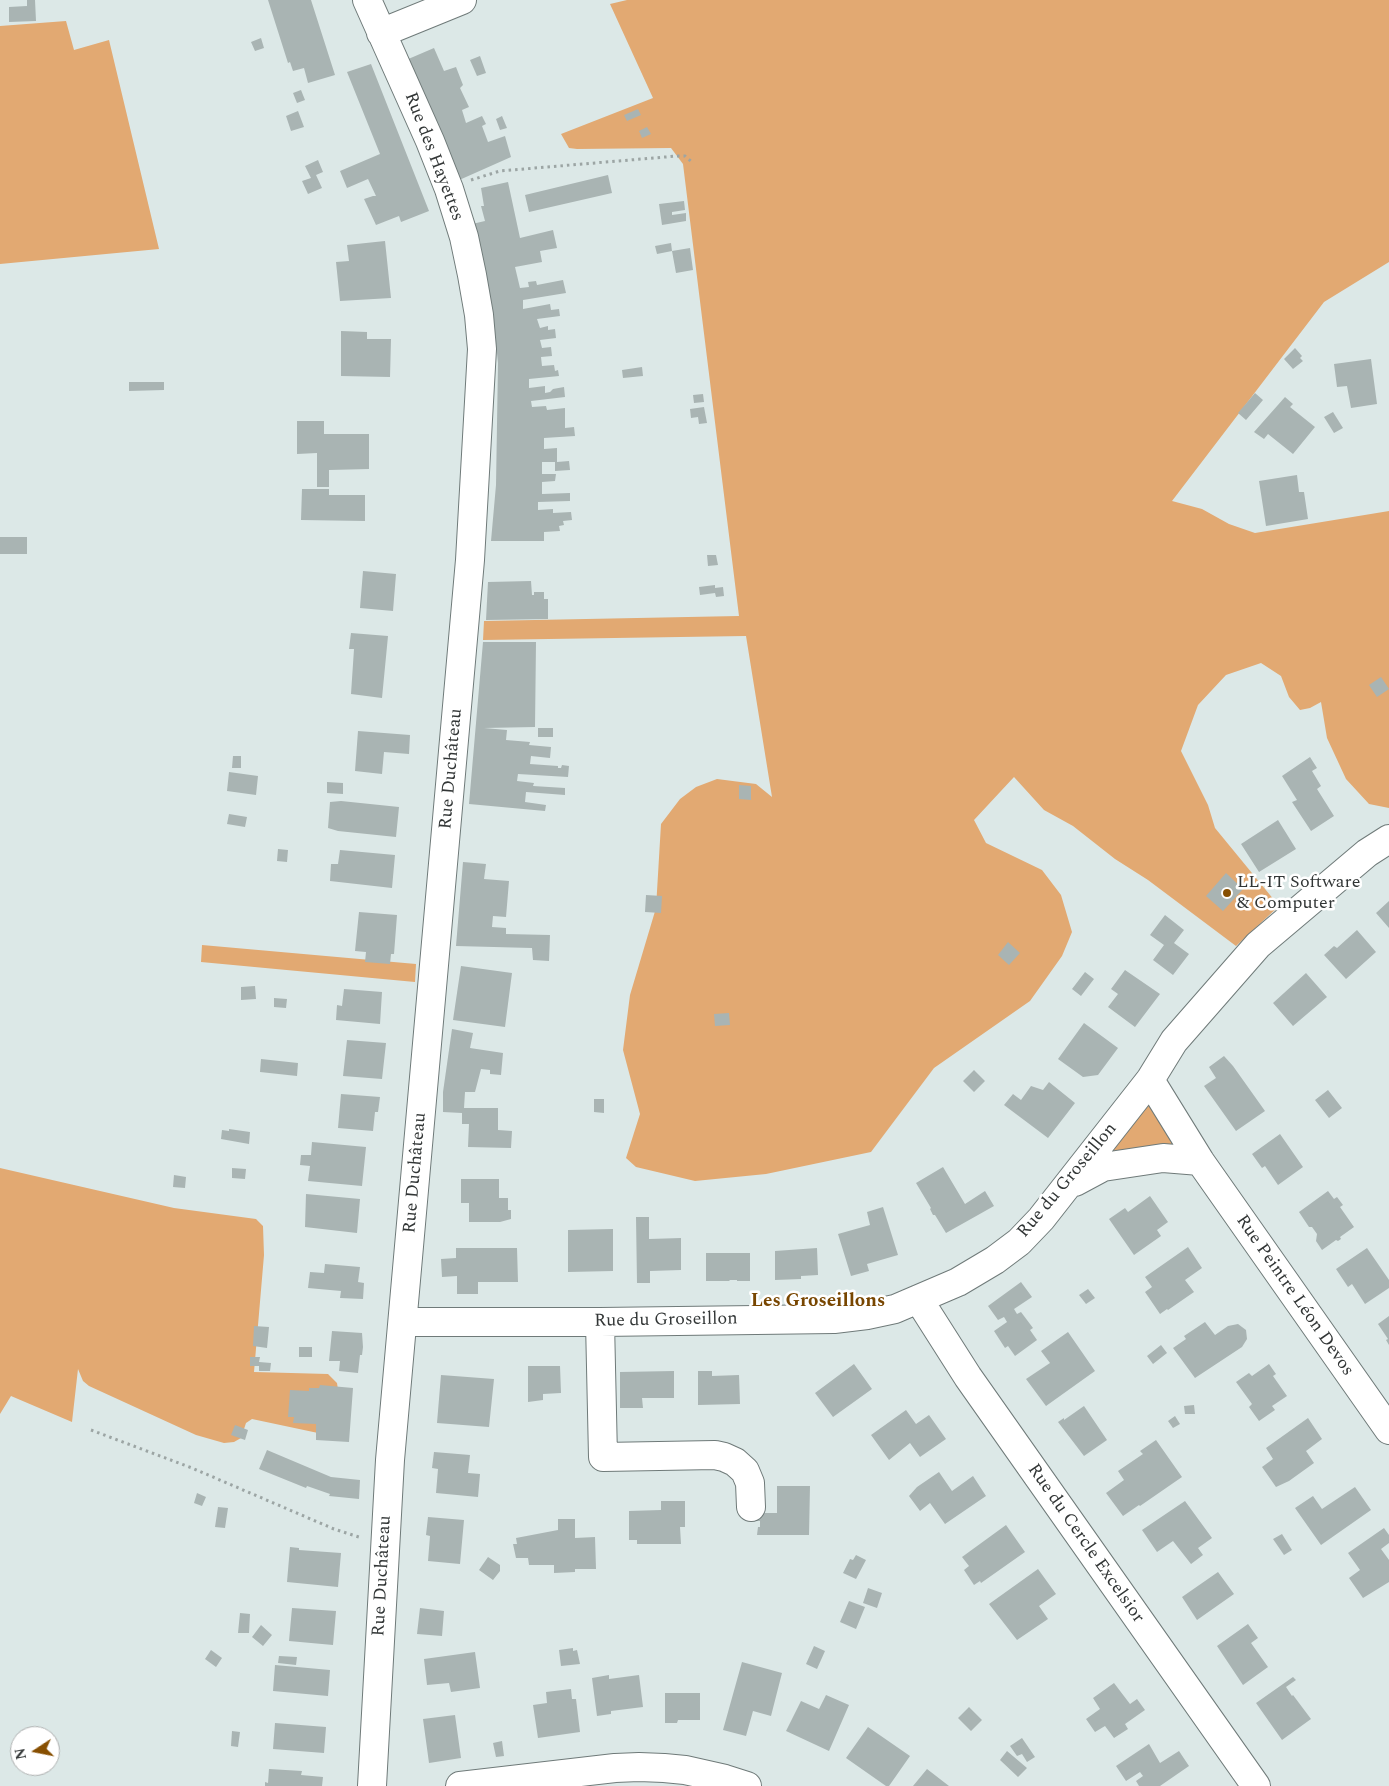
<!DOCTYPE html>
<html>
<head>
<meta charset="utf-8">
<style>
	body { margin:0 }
	#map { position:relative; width:1389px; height:1786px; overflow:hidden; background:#dce8e7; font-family:Spectral,serif }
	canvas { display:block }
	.north { position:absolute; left:10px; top:1726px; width:50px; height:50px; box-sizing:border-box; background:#fff; border:1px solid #adafaf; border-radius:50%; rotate:259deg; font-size:14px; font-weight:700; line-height:20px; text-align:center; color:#323636 }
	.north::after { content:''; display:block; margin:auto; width:18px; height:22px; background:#874f01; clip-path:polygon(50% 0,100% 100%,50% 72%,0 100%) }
</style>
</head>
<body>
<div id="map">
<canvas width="1389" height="1786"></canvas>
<div class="north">N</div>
</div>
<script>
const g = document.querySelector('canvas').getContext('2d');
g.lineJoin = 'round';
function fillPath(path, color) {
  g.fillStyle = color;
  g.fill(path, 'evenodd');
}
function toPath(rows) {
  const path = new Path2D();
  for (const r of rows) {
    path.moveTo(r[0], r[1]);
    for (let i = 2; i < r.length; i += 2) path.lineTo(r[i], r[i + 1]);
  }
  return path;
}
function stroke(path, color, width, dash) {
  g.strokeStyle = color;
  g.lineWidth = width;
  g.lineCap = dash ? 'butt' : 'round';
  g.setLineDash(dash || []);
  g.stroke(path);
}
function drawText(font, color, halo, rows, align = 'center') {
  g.font = font + ' Spectral,serif';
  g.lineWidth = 5;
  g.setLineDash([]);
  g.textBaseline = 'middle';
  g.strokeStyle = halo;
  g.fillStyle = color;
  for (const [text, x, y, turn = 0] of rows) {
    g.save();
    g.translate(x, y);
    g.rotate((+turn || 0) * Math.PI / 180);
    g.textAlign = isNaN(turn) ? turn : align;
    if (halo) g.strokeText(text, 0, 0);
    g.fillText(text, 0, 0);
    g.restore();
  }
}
fillPath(toPath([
	[627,0,1389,0,1389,262,1324,302,1172,501,1202,509,1229,524,1255,533,1389,511,1389,808,1369,804,1346,779,1327,738,1321,702,1310,708,1300,710,1289,697,1281,676,1261,663,1226,675,1198,705,1181,751,1208,805,1215,828,1279,906,1236,946,1148,880,1115,859,1073,826,1044,810,1014,777,974,820,986,843,1042,870,1061,895,1072,932,1062,956,1030,1001,934,1068,871,1152,766,1174,695,1181,636,1167,626,1158,640,1114,623,1050,630,995,656,908,661,824,680,799,696,787,717,779,756,784,772,797,746,636,483,640,484,621,739,616,683,164,671,148,577,149,569,148,561,134,653,98,610,4],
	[66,21,74,50,109,40,159,249,0,264,0,26],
	[202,945,416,964,415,982,201,962],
	[1133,1102,1152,1102,1174,1140,1176,1148,1104,1162],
	[0,1168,174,1208,256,1219,263,1226,264,1255,254,1372,328,1374,337,1383,340,1403,318,1433,252,1419,246,1423,241,1438,234,1442,224,1443,196,1435,89,1386,83,1381,78,1369,72,1422,11,1396,0,1414]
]), '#e2a972');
fillPath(toPath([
	[27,0,35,0,36,21,9,22,9,7,27,6],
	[268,0,311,0,335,75,308,83,304,68,293,71,290,62,288,63],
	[261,38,264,48,255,51,251,42],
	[434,48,444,71,456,67,463,85,460,88,469,107,462,110,466,123,482,116,486,124,482,126,488,142,505,136,511,157,457,181,406,60],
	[480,56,486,73,477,76,470,60],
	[371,64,429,211,401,222,399,216,376,225,364,199,373,196,376,196,368,179,347,188,340,171,380,154,347,72],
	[301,90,305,100,297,103,293,93],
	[638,109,641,115,627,121,624,115],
	[298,111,304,127,291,131,286,116],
	[502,116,507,128,500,130,496,119],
	[647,127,651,134,642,138,639,131],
	[318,160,323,172,316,175,322,188,308,194,302,181,311,178,305,166],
	[608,175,612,193,529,212,525,195],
	[508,182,520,238,553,230,557,248,540,251,542,262,515,267,520,288,529,287,528,282,536,281,537,285,563,280,566,293,523,300,523,309,550,304,551,310,559,309,560,316,537,319,540,328,548,326,548,330,555,329,556,338,540,340,542,348,551,347,552,356,541,357,542,366,554,365,555,371,558,370,559,376,529,379,529,388,545,386,545,393,550,392,553,389,564,387,565,397,531,401,532,407,546,406,547,410,565,408,565,428,574,427,575,436,544,438,544,449,557,448,557,462,569,461,570,470,555,471,555,462,542,462,542,474,556,474,555,481,542,482,542,494,570,493,570,501,538,502,538,510,553,509,553,513,571,512,572,520,563,521,564,525,559,526,560,531,544,532,544,541,491,541,496,485,498,363,492,305,472,224,485,221,481,206,484,206,481,188],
	[684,201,685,210,672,212,672,215,686,213,686,221,662,225,659,204],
	[385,241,391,298,340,301,336,262,349,261,347,245],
	[671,243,672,251,657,254,655,246],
	[690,248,693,270,676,273,672,251],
	[341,331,367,332,367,339,391,339,390,377,341,376],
	[1295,348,1302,356,1300,358,1303,361,1293,369,1284,359],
	[1371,359,1377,404,1351,408,1347,386,1337,387,1334,364],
	[642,367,643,376,623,378,622,370],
	[129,382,164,382,164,390,129,391],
	[1255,393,1263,400,1246,420,1238,413],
	[703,394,704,402,694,403,693,395],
	[1285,397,1293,404,1290,407,1315,427,1293,454,1268,434,1264,439,1254,432],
	[704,407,707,423,699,424,698,417,691,418,690,409],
	[1333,412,1343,428,1334,433,1324,417],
	[297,421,324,421,324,434,369,434,369,469,329,470,329,487,317,487,317,453,297,454],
	[1297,475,1299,492,1304,492,1308,519,1266,526,1259,481],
	[302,489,329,489,329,495,365,495,365,521,301,520],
	[0,537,27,537,27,554,0,554],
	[707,555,716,555,718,565,708,566],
	[363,571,396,574,393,611,360,608],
	[531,581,532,595,534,595,534,592,544,592,544,599,548,599,548,619,486,620,488,582],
	[715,585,715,588,723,587,724,596,716,597,715,593,700,595,699,587],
	[351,633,388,636,382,698,351,694,354,649,349,649],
	[483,642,536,642,535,727,484,728,507,730,506,740,530,742,529,745,551,747,550,758,531,756,530,764,558,766,558,768,561,768,562,765,569,766,568,777,518,774,517,781,534,783,533,786,565,788,565,795,526,792,525,802,546,805,545,811,469,804],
	[1381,677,1389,689,1377,697,1369,685],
	[538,728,553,728,553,737,538,737],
	[358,731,410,735,409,754,384,752,382,774,355,771],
	[233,756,241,756,241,768,232,768],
	[1310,757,1317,768,1312,771,1321,786,1317,789,1334,816,1311,831,1292,802,1297,800,1282,776],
	[229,772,258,776,256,795,227,791],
	[327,782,343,783,343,794,327,793],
	[739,785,751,786,751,800,739,799],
	[341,801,399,807,396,837,338,831,328,828,330,802],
	[229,814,247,817,245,827,227,824],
	[1278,820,1296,849,1259,872,1241,844],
	[278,849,288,850,287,862,277,861],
	[340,850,395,855,392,888,330,881,331,864,338,864],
	[463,862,486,864,484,879,509,881,506,917,493,916,492,927,506,928,506,934,550,935,549,961,533,960,532,948,456,946],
	[1226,873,1243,889,1223,911,1206,896],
	[646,895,662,896,661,913,645,912],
	[1389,901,1389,928,1376,913],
	[359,912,397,915,394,954,391,954,390,964,365,962,366,952,355,951],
	[1165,915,1184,930,1174,943,1189,954,1173,975,1153,960,1164,945,1150,935],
	[1357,930,1376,952,1346,979,1324,955,1334,946,1337,948],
	[1008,942,1020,953,1009,965,998,955],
	[461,966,512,973,505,1027,453,1020],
	[1125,970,1160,994,1135,1027,1108,1007,1118,994,1111,989],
	[1085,972,1094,979,1081,996,1072,989],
	[1306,973,1327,997,1293,1026,1273,1003],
	[255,986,256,999,241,1000,241,987],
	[344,989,382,992,380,1024,336,1020,337,1005,342,1006],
	[274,998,287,999,286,1008,274,1007],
	[729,1013,730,1025,715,1026,714,1014],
	[1084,1023,1118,1048,1098,1075,1083,1077,1058,1059],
	[452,1029,473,1033,470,1048,503,1053,501,1075,490,1074,490,1070,481,1069,475,1092,465,1092,464,1108,498,1108,498,1130,512,1131,511,1148,468,1147,469,1124,462,1124,462,1113,443,1112,443,1092],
	[347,1040,386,1043,382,1079,343,1076],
	[1224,1056,1233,1066,1265,1111,1236,1131,1204,1086,1216,1078,1209,1067],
	[261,1059,298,1063,297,1076,260,1072],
	[974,1070,985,1081,974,1092,963,1081],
	[1049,1082,1075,1103,1048,1138,1004,1105,1013,1094,1021,1100,1031,1086,1043,1090],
	[1328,1090,1342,1108,1329,1118,1315,1100],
	[341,1094,380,1097,378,1112,375,1112,373,1131,338,1128],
	[594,1099,604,1099,604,1113,594,1112],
	[229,1129,250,1132,249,1144,221,1139,222,1130,229,1131],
	[1280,1134,1303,1167,1278,1185,1265,1166,1262,1168,1252,1154],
	[312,1142,366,1147,362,1186,308,1181,310,1166,300,1165,301,1155,311,1155],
	[943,1167,965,1204,985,1191,994,1206,946,1233,935,1215,933,1215,930,1209,931,1208,916,1183],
	[232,1168,246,1169,245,1179,232,1178],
	[174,1175,186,1177,185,1188,173,1187],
	[461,1179,499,1179,499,1198,508,1198,508,1210,511,1210,511,1219,500,1222,469,1222,469,1203,461,1203],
	[1328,1191,1334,1199,1337,1197,1343,1205,1340,1207,1354,1227,1340,1237,1341,1239,1338,1241,1336,1240,1322,1250,1316,1241,1317,1234,1312,1227,1309,1227,1299,1212],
	[306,1194,360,1199,357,1233,305,1227],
	[1150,1196,1168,1222,1157,1230,1161,1236,1134,1255,1109,1219,1125,1208,1128,1212],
	[883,1207,898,1255,867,1264,869,1271,851,1276,838,1234,870,1225,867,1212],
	[636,1217,649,1217,649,1239,681,1238,681,1270,650,1271,650,1283,637,1283],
	[613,1229,613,1271,568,1272,568,1230],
	[1188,1247,1202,1268,1185,1280,1194,1292,1168,1310,1167,1309,1160,1314,1145,1292,1152,1287,1145,1277],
	[456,1248,517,1248,518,1282,478,1282,478,1294,457,1294,457,1276,442,1277,441,1259,456,1258],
	[817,1248,818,1275,801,1276,801,1279,775,1280,775,1251],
	[1367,1248,1389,1280,1389,1288,1365,1304,1352,1284,1348,1287,1336,1269],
	[706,1253,750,1253,750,1281,737,1281,737,1280,729,1280,730,1281,706,1281],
	[325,1264,360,1267,358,1282,364,1283,363,1299,340,1298,341,1291,308,1288,310,1272,324,1273],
	[1021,1282,1032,1297,1014,1309,1017,1314,1021,1312,1033,1328,1030,1330,1037,1340,1015,1356,1008,1346,1005,1348,994,1331,1007,1322,1004,1317,998,1320,988,1306],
	[1088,1289,1095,1298,1086,1304,1079,1295],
	[1389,1316,1389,1345,1386,1340,1388,1339,1378,1324],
	[1205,1322,1215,1335,1228,1326,1238,1324,1246,1330,1247,1339,1242,1347,1195,1378,1173,1348,1186,1339,1184,1336],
	[254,1326,269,1327,267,1348,253,1346],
	[332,1331,362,1333,363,1347,362,1355,360,1355,358,1373,339,1371,340,1361,329,1361],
	[1068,1332,1095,1371,1046,1406,1026,1379,1050,1363,1041,1351],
	[1161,1345,1167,1353,1153,1364,1147,1356],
	[299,1347,312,1347,312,1357,299,1357],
	[250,1357,260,1357,259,1362,271,1363,270,1371,259,1371,259,1366,250,1366],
	[854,1364,872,1389,833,1417,815,1393],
	[1269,1364,1276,1374,1273,1376,1287,1396,1272,1406,1275,1410,1259,1421,1249,1407,1252,1404,1236,1382,1249,1373,1252,1376],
	[528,1366,560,1366,561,1393,543,1394,543,1400,528,1402],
	[674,1371,674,1398,642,1398,643,1408,620,1408,620,1372],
	[698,1371,712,1371,712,1376,739,1375,740,1404,698,1405],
	[441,1375,494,1379,489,1427,437,1423],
	[320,1385,353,1388,349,1442,316,1440,316,1424,293,1423,294,1417,288,1417,290,1390,309,1391,309,1388,319,1388],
	[1194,1405,1195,1414,1185,1414,1184,1406],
	[1084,1406,1107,1440,1084,1456,1058,1422,1064,1418,1064,1420],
	[906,1410,916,1424,929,1415,946,1439,920,1457,910,1443,889,1460,871,1435],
	[1175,1416,1180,1424,1173,1428,1168,1421],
	[1308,1418,1322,1439,1306,1451,1314,1463,1289,1481,1276,1487,1262,1467,1273,1459,1266,1448],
	[235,1425,248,1430,245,1440,231,1435],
	[1156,1440,1182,1477,1140,1506,1139,1505,1123,1516,1106,1493,1124,1480,1118,1471,1143,1454,1140,1451],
	[267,1450,331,1477,360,1480,359,1499,329,1496,330,1494,307,1486,306,1488,259,1469],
	[434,1452,470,1455,468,1473,480,1474,478,1497,436,1493,438,1469,432,1468],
	[939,1472,952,1491,973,1476,986,1496,945,1524,930,1503,920,1511,909,1496,917,1487],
	[777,1486,810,1486,809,1535,757,1535,758,1527,760,1527,760,1521,757,1521,757,1513,777,1513],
	[1355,1487,1371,1510,1321,1545,1295,1508,1313,1496,1322,1509],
	[197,1493,206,1497,202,1506,194,1503],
	[661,1501,685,1501,685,1527,680,1527,681,1544,637,1544,637,1540,629,1540,629,1511,661,1510],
	[1185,1501,1212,1538,1198,1548,1203,1555,1191,1564,1173,1541,1157,1552,1142,1530],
	[218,1507,228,1508,225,1528,215,1527],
	[428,1517,464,1520,460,1564,428,1561,430,1536,426,1535],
	[558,1519,575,1519,575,1538,595,1537,596,1569,575,1569,575,1572,554,1573,554,1565,529,1565,528,1558,516,1558,513,1544,517,1544,516,1538,558,1530],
	[1006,1525,1025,1552,981,1583,980,1581,974,1585,964,1570,969,1566,962,1557],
	[1384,1528,1389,1535,1389,1543,1381,1549,1389,1560,1389,1582,1363,1598,1349,1578,1360,1570,1348,1553],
	[1282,1534,1292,1550,1284,1555,1273,1539],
	[290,1547,299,1548,299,1550,341,1553,338,1587,287,1582],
	[856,1555,866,1560,856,1579,843,1573,850,1559,853,1560],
	[488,1557,500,1565,500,1571,493,1580,479,1570],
	[1038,1569,1056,1594,1039,1606,1048,1619,1017,1640,989,1604],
	[1218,1572,1234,1594,1197,1620,1182,1597],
	[868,1588,882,1593,877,1608,863,1603],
	[849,1601,865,1607,856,1629,840,1622],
	[292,1608,336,1611,333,1645,289,1641],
	[420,1608,444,1611,442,1636,417,1634],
	[240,1613,250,1614,249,1633,238,1633],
	[1248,1624,1258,1638,1251,1643,1268,1667,1243,1685,1217,1646],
	[261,1625,272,1635,263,1646,252,1637],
	[814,1646,825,1651,817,1669,806,1664],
	[573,1648,573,1651,577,1650,580,1664,561,1666,559,1650],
	[211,1650,222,1658,216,1667,205,1659],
	[475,1652,480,1688,451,1692,449,1683,427,1685,424,1659],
	[279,1656,297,1657,296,1665,278,1663],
	[742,1662,782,1673,771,1716,753,1711,746,1736,723,1730],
	[275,1665,330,1670,328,1696,273,1691],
	[609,1675,609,1679,639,1675,643,1707,611,1711,611,1714,597,1716,592,1678],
	[1293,1677,1296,1680,1286,1687,1292,1696,1293,1695,1311,1719,1282,1740,1256,1703],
	[1114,1683,1130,1704,1137,1699,1145,1710,1125,1724,1128,1729,1114,1738,1105,1726,1095,1732,1086,1719,1100,1709,1093,1698],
	[571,1689,572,1699,576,1699,580,1732,538,1738,533,1705,547,1703,546,1692],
	[665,1693,700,1693,700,1720,678,1720,677,1723,665,1723],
	[826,1695,849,1705,829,1751,786,1731,801,1701,819,1709],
	[969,1707,982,1720,971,1731,958,1718],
	[455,1715,461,1758,429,1763,423,1719],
	[275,1723,326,1727,324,1753,273,1749],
	[868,1727,910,1756,889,1786,886,1786,846,1758],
	[232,1731,240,1732,238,1747,231,1746],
	[1022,1738,1035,1757,1027,1762,1022,1754,1017,1756,1010,1746],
	[502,1741,504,1756,496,1757,493,1743],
	[1149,1744,1160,1763,1179,1751,1189,1766,1160,1786,1139,1786,1136,1781,1143,1776,1140,1772,1126,1781,1116,1766],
	[1007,1751,1027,1768,1018,1777,1000,1760],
	[269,1769,302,1771,301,1775,323,1777,322,1786,265,1786,265,1782,268,1783],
	[927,1769,949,1786,913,1786]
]), '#a9b4b3');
const minor = toPath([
	[367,0,430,141,449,189,464,237,472,275,479,315,482,349,470,560,390,1460,372,1786],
	[381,33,462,0],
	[1150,1080,1200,1161,1389,1430],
	[1075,1182,1103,1167,1163,1158,1200,1161],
	[919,1300,968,1377,1256,1786],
	[403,1322,600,1322,834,1319,867,1315,895,1309,958,1282,995,1260,1019,1242,1041,1219,1150,1080,1174,1041,1258,945,1367,853,1389,839],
	[600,1322,603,1457,715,1455,724,1457,735,1462,745,1471,750,1483,751,1507],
	[460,1786,615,1768,639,1767,664,1768,685,1770,725,1779,747,1786]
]);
stroke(minor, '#6f7a79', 30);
stroke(toPath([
	[471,180,500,171,677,156,685,156,693,163],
	[91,1430,192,1468,334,1529,362,1538]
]), '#9ca5a4', 3, [2.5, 4]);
stroke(minor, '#fff', 28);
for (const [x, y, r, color] of [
	[1227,893,5,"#874f01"]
]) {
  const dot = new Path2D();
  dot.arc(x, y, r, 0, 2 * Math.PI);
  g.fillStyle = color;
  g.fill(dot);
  stroke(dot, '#fff', 2);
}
drawText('18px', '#323636', '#fff', [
	["Rue des Hayettes",433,157,69],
	["Rue Duchâteau",452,769,-85],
	["Rue Duchâteau",416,1173,-85],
	["Rue du Groseillon",1068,1181,-50],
	["Rue Peintre Léon Devos",1294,1296,55],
	["Rue du Groseillon",666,1321,-1],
	["Rue du Cercle Excelsior",1085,1544,55],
	["Rue Duchâteau",383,1576,-87]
]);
drawText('18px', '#323636', '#fff', [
	["LL-IT Software",1237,883],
	["& Computer",1237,904]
], 'left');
drawText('bold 19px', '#784600', '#fff', [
	["Les Groseillons",818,1302]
]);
</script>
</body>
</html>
